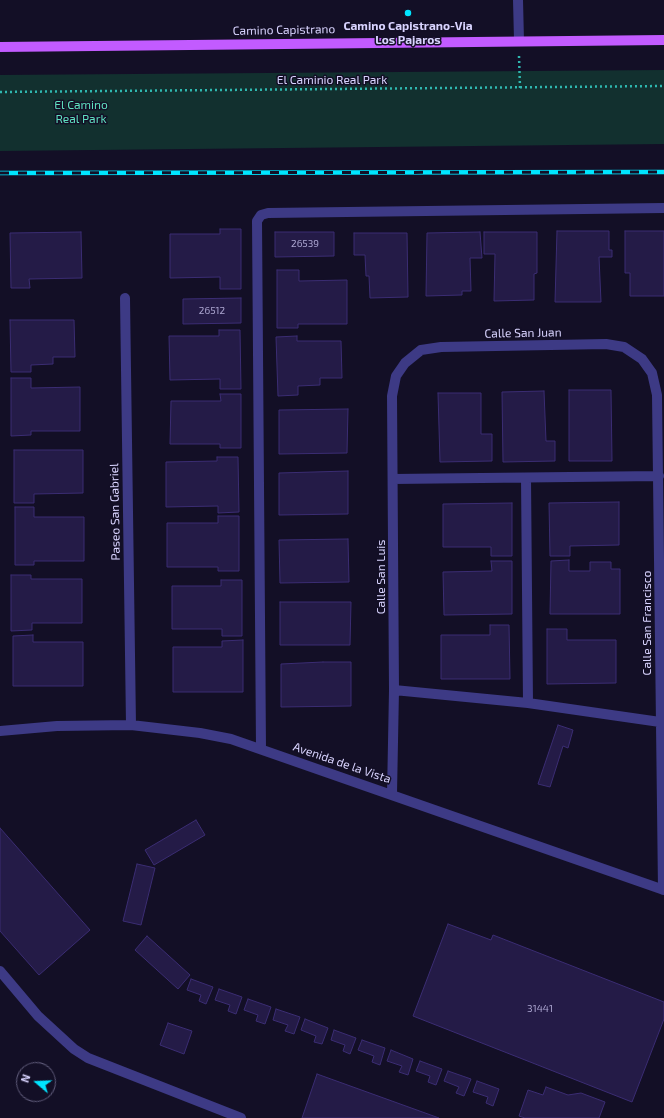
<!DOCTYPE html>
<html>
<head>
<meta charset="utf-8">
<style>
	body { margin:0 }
	#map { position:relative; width:664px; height:1118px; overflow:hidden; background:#130f26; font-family:"Exo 2",sans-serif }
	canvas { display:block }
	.north { position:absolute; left:16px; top:1062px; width:40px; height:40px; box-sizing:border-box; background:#130f26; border:1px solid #625e7d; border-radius:50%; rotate:289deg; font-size:11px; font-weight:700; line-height:16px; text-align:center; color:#d9d4ff }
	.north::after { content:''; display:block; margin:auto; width:14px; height:18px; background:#00e5ff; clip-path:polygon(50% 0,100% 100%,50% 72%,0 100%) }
</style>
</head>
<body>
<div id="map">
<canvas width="664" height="1118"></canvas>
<div class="north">N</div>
</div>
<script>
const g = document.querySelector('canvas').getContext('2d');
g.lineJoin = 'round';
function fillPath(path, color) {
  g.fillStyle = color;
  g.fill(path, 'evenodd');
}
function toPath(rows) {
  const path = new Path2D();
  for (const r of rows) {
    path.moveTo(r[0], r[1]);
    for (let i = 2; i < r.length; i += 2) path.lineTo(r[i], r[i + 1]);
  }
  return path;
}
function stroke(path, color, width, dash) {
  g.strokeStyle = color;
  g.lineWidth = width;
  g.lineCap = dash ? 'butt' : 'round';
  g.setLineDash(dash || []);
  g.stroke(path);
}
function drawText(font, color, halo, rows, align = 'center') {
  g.font = font + ' "Exo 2",sans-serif';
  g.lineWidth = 3;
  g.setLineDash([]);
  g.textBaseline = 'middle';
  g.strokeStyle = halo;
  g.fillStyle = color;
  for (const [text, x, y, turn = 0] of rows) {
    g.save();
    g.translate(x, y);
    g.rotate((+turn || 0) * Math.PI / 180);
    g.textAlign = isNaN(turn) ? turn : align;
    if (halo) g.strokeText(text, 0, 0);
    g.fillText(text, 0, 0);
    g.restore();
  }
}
fillPath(toPath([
	[664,70,664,144,0,151,0,75]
]), '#12302f');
const building = toPath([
	[220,229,241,229,241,289,220,289,220,277,170,278,170,234,220,234,220,229],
	[557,231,609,231,609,250,612,250,612,257,599,257,601,302,555,302,557,231],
	[625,231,664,231,664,296,630,296,630,273,625,273,625,231],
	[81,232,82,278,29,279,30,288,11,288,10,233,81,232],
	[275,232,334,232,334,256,275,257,275,232],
	[480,232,482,258,470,258,471,291,462,291,462,295,426,296,427,233,480,232],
	[484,232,537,232,537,273,534,274,534,300,494,301,495,254,484,254,484,232],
	[354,233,407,233,408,297,370,298,369,276,366,276,365,255,354,255,354,233],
	[277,270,299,270,299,281,347,280,347,324,298,324,298,328,277,328,277,270],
	[241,298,241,323,183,324,183,299,241,298],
	[10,320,74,320,75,357,53,357,53,364,31,365,31,372,11,372,10,320],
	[219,330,240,330,241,389,220,389,220,379,170,380,169,336,219,336,219,330],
	[297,336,297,341,341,341,342,378,320,378,320,385,298,386,298,395,278,396,276,337,297,336],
	[11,378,31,378,31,388,80,387,80,431,31,431,31,435,11,436,11,378],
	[569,390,611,390,612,461,569,461,569,390],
	[544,391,546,441,555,441,555,461,503,462,502,392,544,391],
	[438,393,481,393,481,434,492,434,492,461,440,462,438,393],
	[220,394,241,394,241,448,220,448,220,444,170,444,171,401,221,401,220,394],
	[348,409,347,453,279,454,279,410,348,409],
	[14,450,83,450,83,493,34,494,34,503,14,503,14,450],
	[217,457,238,457,239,512,218,513,218,506,166,507,166,462,217,461,217,457],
	[348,471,348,514,279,515,279,473,348,471],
	[619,502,619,545,570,546,570,556,550,556,549,503,619,502],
	[512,503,512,556,491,556,491,547,443,547,443,504,512,503],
	[15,507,34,507,34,517,84,517,84,561,34,561,34,565,15,565,15,507],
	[218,516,239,516,239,571,218,571,218,567,167,567,167,523,218,523,218,516],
	[348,539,349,582,280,583,279,540,348,539],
	[569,560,569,571,590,571,590,562,611,562,611,569,620,569,620,614,550,614,551,561,569,560],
	[491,561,512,561,512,614,444,615,443,572,492,571,491,561],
	[11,575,31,575,31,579,82,579,82,623,32,623,32,630,11,631,11,575],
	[221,580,242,580,242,636,222,636,222,629,172,629,172,586,221,586,221,580],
	[280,602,351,602,350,645,280,645,280,602],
	[490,625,509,625,510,679,441,679,441,635,490,635,490,625],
	[547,629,567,629,567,640,616,640,616,683,547,684,547,629],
	[33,635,33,642,83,642,83,686,13,686,13,636,33,635],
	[243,640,243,692,173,692,173,647,222,647,222,641,243,640],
	[323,662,351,662,351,706,281,707,281,664,323,662],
	[558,725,573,730,568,748,563,746,550,787,538,784,558,725],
	[196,820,205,835,154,865,145,850,196,820],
	[0,828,90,930,39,975,0,931,0,828],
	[137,864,155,868,141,925,123,921,137,864],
	[448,924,491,940,493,935,664,1002,664,1019,632,1102,413,1016,448,924],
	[147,936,190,975,178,989,135,950,147,936],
	[191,979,213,987,206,1004,199,1001,201,995,187,990,191,979],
	[219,989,242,997,236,1014,228,1011,230,1005,215,1000,219,989],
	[248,999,271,1007,265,1024,256,1021,258,1015,244,1010,248,999],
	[276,1009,300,1017,294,1034,285,1031,288,1025,273,1020,276,1009],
	[305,1019,328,1028,322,1044,314,1042,316,1036,301,1030,305,1019],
	[168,1023,192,1031,184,1054,160,1045,168,1023],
	[334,1030,356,1038,350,1054,343,1051,345,1045,331,1040,334,1030],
	[362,1040,385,1048,380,1065,372,1062,374,1056,358,1050,362,1040],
	[391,1050,413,1059,408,1075,399,1072,402,1066,387,1061,391,1050],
	[420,1061,442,1069,436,1085,428,1082,430,1076,416,1071,420,1061],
	[448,1071,471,1079,464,1096,456,1093,459,1087,444,1081,448,1071],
	[317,1074,439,1118,302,1118,317,1074],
	[477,1081,499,1089,493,1106,486,1103,488,1097,473,1092,477,1081],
	[546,1087,568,1095,581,1093,605,1102,599,1118,525,1118,519,1116,528,1090,543,1095,546,1087]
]);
fillPath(building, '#241b47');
stroke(building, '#3b2d73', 1);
stroke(toPath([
	[519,56,520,88],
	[0,92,664,86]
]), '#2fb8b0', 2.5, [2, 3]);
stroke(toPath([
	[518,0,519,40],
	[125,298,131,725],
	[526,478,528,703],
	[393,479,659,476],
	[394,690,528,703,660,722],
	[0,731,57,726,131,725,200,733,231,739,664,890],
	[261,749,257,221,261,215,268,213,664,208],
	[392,794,394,690,392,396,396,376,405,363,421,350,441,347,606,344,624,347,642,359,652,373,657,395,663,890],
	[0,971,38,1016,74,1049,88,1058,241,1118]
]), '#3d3a85', 10);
stroke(toPath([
	[0,47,664,40]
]), '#c25bff', 10);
const rail = toPath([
	[0,173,664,172]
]);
stroke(rail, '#00e5ff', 4.5);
stroke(rail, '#130f26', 3, [9]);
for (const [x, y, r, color] of [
	[408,13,4,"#00e5ff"]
]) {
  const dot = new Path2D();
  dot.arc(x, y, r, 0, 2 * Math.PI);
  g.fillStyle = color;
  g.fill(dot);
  stroke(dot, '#130f26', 1.5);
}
drawText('10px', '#aca6d1', null, [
	["26539",305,244],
	["26512",212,311],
	["31441",540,1009]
]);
drawText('bold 12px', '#d9d4ff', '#130f26', [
	["Camino Capistrano-Via",408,26],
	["Los Pajaros",408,40]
]);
drawText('12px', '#d9d4ff', '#130f26', [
	["Camino Capistrano",284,30,-1],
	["El Caminio Real Park",332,80],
	["Calle San Juan",523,333,-1],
	["Paseo San Gabriel",115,512,-91],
	["Calle San Luis",381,577,-90],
	["Calle San Francisco",647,623,-90],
	["Avenida de la Vista",342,763,19]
]);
drawText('12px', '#5fe0c0', '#130f26', [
	["El Camino",81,105],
	["Real Park",81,119]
]);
</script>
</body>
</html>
